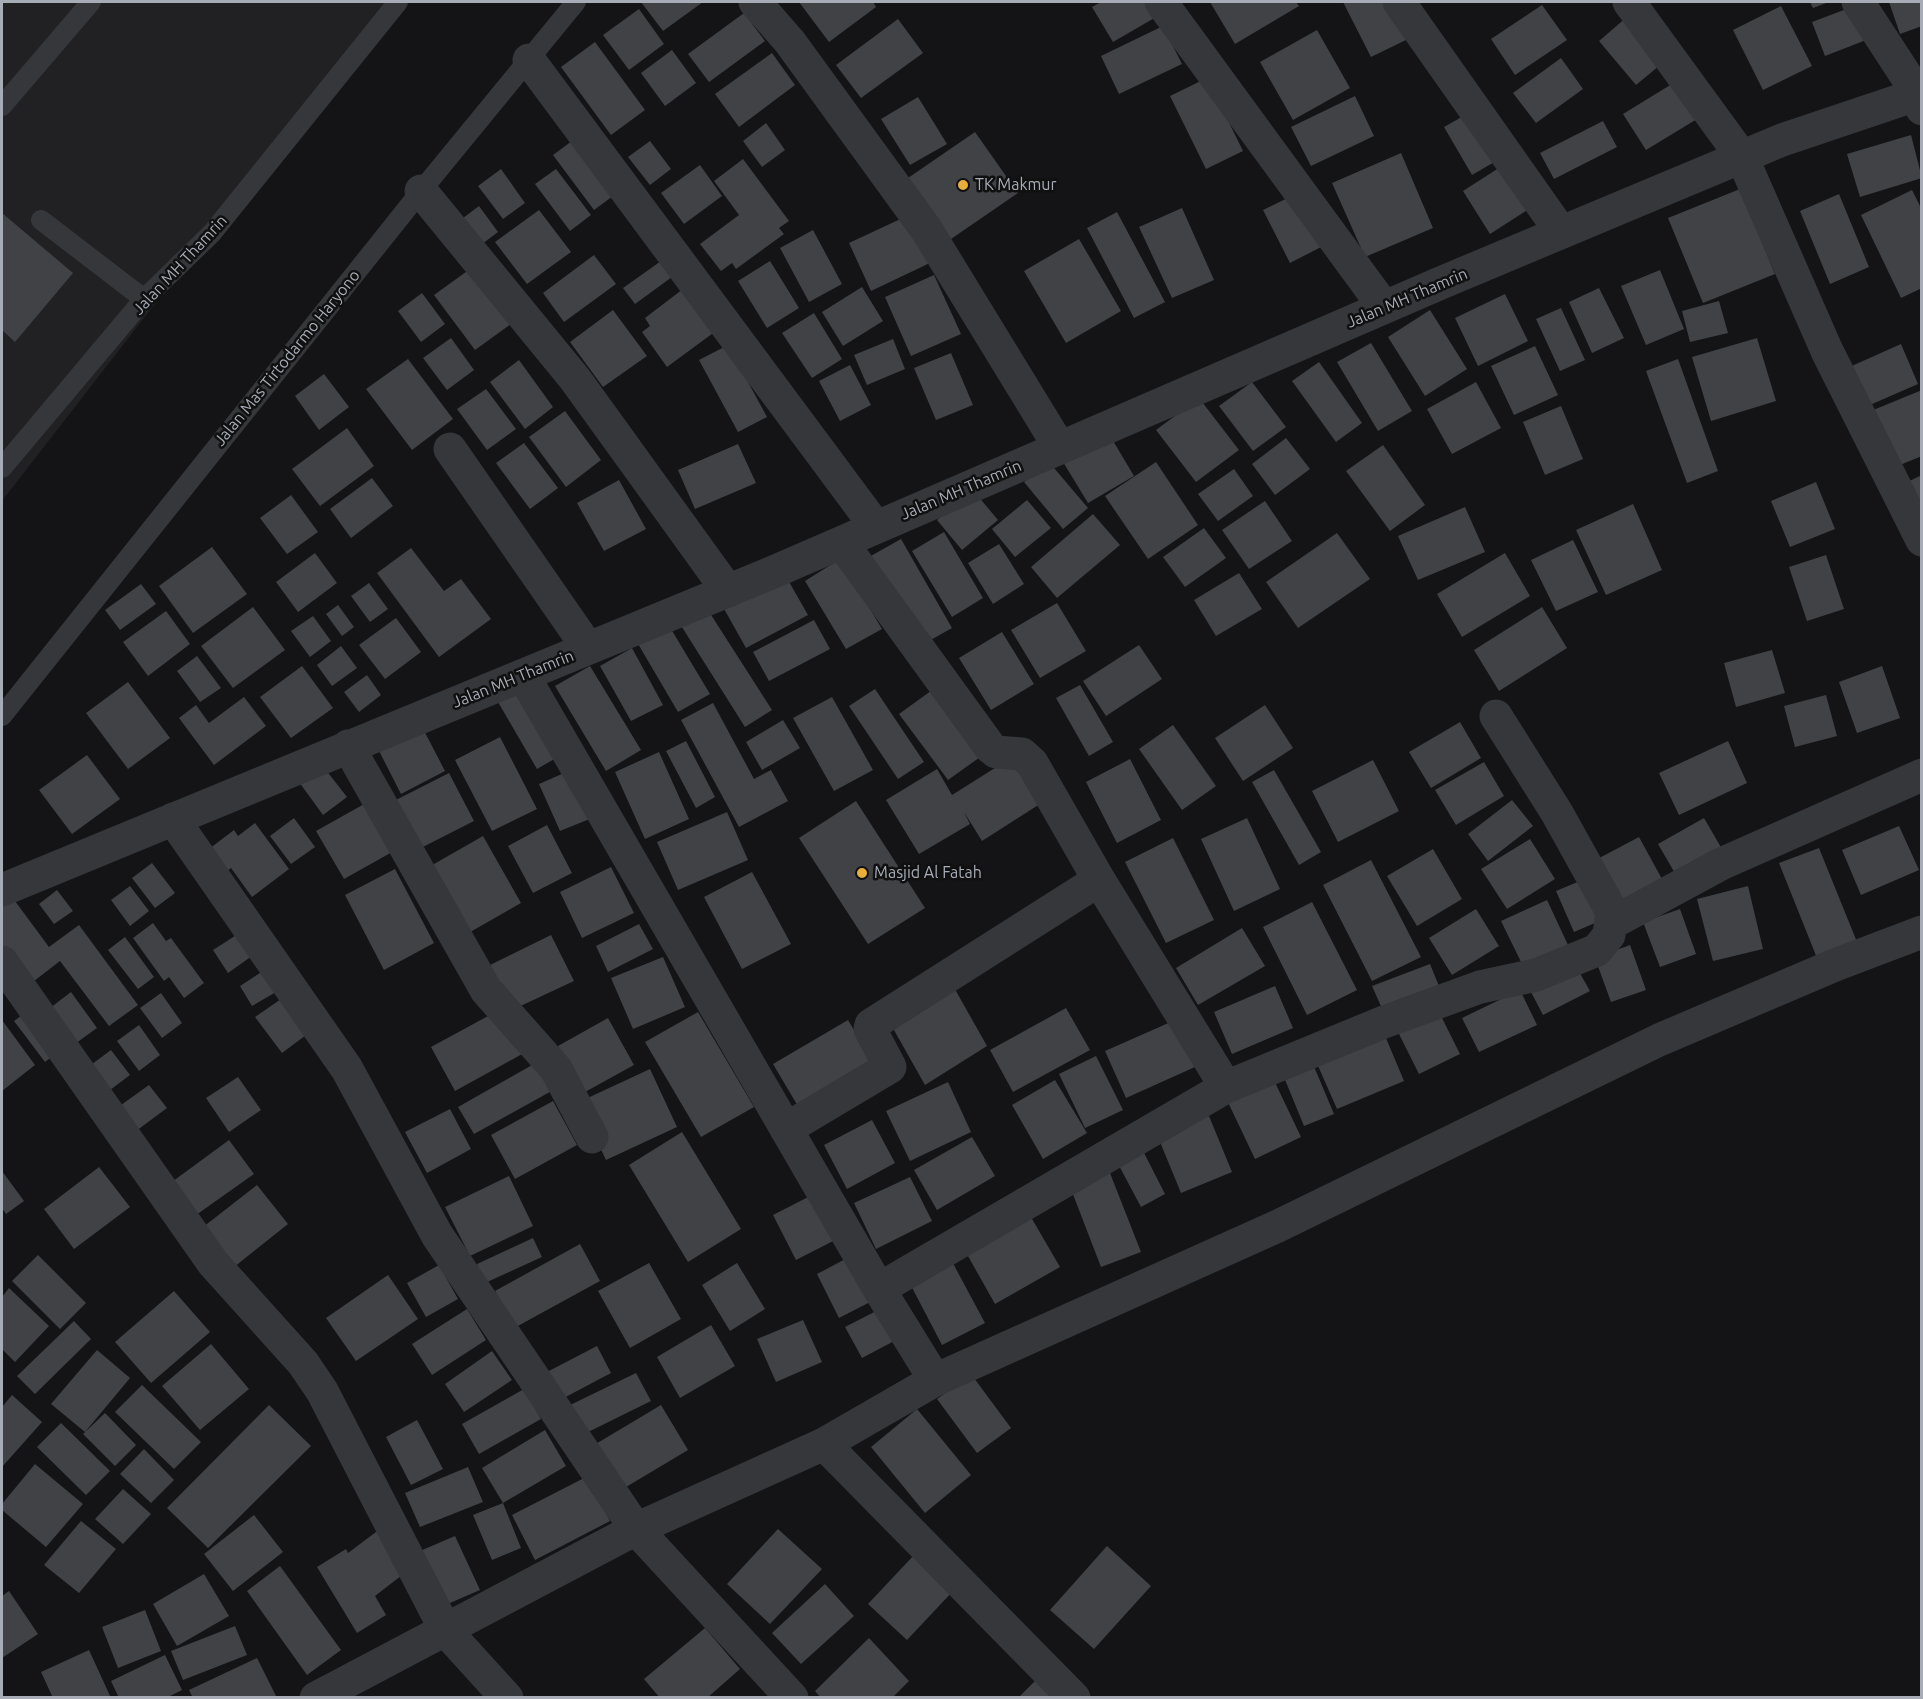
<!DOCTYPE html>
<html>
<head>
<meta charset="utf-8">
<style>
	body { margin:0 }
	#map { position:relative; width:1923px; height:1699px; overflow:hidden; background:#141416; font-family:Ubuntu,sans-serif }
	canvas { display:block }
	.frame { position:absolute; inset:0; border:3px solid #a7acb6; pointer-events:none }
</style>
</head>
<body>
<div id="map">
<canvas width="1923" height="1699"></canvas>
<div class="frame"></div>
</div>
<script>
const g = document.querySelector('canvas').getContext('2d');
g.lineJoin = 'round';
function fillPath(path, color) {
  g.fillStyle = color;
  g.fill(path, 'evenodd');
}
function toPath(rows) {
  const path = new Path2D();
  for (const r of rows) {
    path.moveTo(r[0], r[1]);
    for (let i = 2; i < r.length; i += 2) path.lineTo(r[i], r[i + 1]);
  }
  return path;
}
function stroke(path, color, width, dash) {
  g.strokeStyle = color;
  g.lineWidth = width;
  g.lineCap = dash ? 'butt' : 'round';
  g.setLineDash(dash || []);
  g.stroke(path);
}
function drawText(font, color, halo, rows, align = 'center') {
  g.font = font + ' Ubuntu,sans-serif';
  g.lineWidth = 5;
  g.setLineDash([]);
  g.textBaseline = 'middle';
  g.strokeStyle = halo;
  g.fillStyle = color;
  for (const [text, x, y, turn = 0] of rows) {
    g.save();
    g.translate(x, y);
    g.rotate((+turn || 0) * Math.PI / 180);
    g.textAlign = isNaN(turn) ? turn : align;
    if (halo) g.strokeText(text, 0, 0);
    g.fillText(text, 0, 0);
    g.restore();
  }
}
fillPath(toPath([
	[2,2,389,2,2,501]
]), '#212123');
fillPath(toPath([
	[641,2,703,2,663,31],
	[799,2,873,2,876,7,829,42],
	[1101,2,1156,2,1163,13,1113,42,1092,7],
	[1210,2,1296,2,1299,6,1235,44],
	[1343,2,1387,2,1406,40,1371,57],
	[1810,2,1829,2,1813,8],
	[1865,2,1879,35,1825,56,1812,22],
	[1889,2,1922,2,1922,26,1900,34],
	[1542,5,1567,40,1515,75,1491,39],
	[1781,6,1812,66,1763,90,1733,30],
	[639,9,664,44,629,70,603,35],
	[744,13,765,41,709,82,688,54],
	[1628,16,1665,61,1636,85,1599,41],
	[898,19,923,53,861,98,836,65],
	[1163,26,1182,64,1119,94,1101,56],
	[1317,30,1350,88,1293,120,1260,62],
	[595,42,645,110,611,135,561,67],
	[672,50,696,83,665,106,641,73],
	[772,53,795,85,739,127,715,94],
	[1561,58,1583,89,1536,123,1513,93],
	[1207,78,1243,151,1206,169,1170,96],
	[1680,79,1702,116,1646,150,1623,114],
	[1355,96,1374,136,1311,166,1291,127],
	[918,97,947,144,910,165,881,119],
	[1474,110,1503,157,1472,175,1444,127],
	[1603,121,1617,147,1554,179,1540,153],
	[766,123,785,150,762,167,743,141],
	[975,132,1018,193,951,239,908,178],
	[1911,135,1922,178,1860,197,1847,154],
	[576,138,617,193,594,210,553,155],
	[650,141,671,169,650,185,628,157],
	[1401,153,1433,228,1365,257,1332,183],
	[743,159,789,221,779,228,784,234,736,269,732,263,721,271,700,244,739,215,714,181],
	[1505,164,1532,207,1490,234,1463,191],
	[700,165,722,196,684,224,661,193],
	[501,169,525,203,503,219,478,186],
	[556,169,591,215,570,231,535,184],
	[1740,189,1775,274,1703,303,1668,218],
	[1912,190,1922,210,1922,288,1901,298,1861,215],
	[1298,193,1325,245,1290,263,1263,210],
	[1839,194,1869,267,1830,284,1800,211],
	[479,206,498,232,478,247,459,221],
	[1182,208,1214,280,1172,298,1139,227],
	[539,210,571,252,527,284,495,242],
	[1117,212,1165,302,1134,318,1087,228],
	[2,213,73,273,15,342,2,330],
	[909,215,932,262,871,291,849,243],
	[813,230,842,284,809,302,780,248],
	[1079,239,1121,311,1066,343,1024,271],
	[594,255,616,284,564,322,543,293],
	[661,261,672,277,635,304,623,288],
	[770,261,799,308,767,328,738,281],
	[470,269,511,324,475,350,434,295],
	[1660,270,1684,329,1646,345,1621,286],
	[934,275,961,334,911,356,885,297],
	[862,287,883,321,843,346,822,312],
	[1599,288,1624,338,1592,353,1569,302],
	[683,289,720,328,667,367,642,332,650,326,645,318],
	[422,293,445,324,421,342,398,311],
	[1505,294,1528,341,1478,366,1455,318],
	[1719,301,1728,333,1690,342,1682,311],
	[1561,308,1585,360,1560,371,1536,319],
	[613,310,647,356,603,387,570,342],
	[1430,310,1467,369,1425,396,1388,337],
	[814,313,842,359,812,378,782,333],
	[451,338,474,370,447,390,423,358],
	[1757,338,1776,401,1711,421,1692,357],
	[893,339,905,369,867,385,854,355],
	[1371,343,1412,411,1378,431,1337,362],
	[1901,344,1918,384,1863,408,1845,369],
	[728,345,767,417,738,432,699,360],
	[1535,346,1558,395,1514,415,1491,366],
	[951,353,973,405,936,420,914,368],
	[408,359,453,419,412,450,366,389],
	[1678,359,1718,471,1687,483,1646,371],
	[519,360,553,407,525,429,490,382],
	[1319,362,1362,423,1336,442,1292,381],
	[850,365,871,405,840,421,819,381],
	[324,374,349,407,319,430,295,396],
	[1252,382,1286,427,1253,451,1219,406],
	[1476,382,1501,428,1452,454,1427,409],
	[486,389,516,429,487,450,457,409],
	[1922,390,1922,456,1890,469,1866,413],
	[1199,398,1239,450,1196,482,1156,430],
	[1561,406,1583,459,1545,475,1523,422],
	[565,411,601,460,566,487,529,437],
	[347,428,374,466,320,506,292,469],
	[1106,429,1134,476,1088,503,1060,457],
	[1286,438,1310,469,1275,495,1252,464],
	[524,443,558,488,530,509,496,463],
	[738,444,756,483,695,509,678,470],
	[1383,445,1425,505,1390,531,1346,471],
	[1049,462,1088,508,1063,529,1024,482],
	[1156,462,1198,525,1148,559,1105,496],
	[1234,469,1253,496,1218,521,1198,494],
	[1922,475,1922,515,1901,485],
	[372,478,393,506,351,538,330,509],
	[619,480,646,529,604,551,577,503],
	[1816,482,1835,529,1790,547,1771,501],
	[972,489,998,520,962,550,937,520],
	[291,495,318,532,287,554,260,518],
	[1027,500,1051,528,1015,557,992,529],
	[1265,501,1292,541,1249,569,1222,530],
	[1633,504,1662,570,1606,595,1576,530],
	[1465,507,1485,552,1418,580,1398,536],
	[1093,514,1120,545,1057,598,1031,567],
	[1204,528,1226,558,1185,587,1163,557],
	[944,532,983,598,952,617,912,551],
	[1337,533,1370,579,1298,628,1266,582],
	[901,539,952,628,920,646,869,557],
	[1573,540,1598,592,1556,611,1531,560],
	[999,544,1024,584,993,604,968,563],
	[212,547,247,594,193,633,159,586],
	[411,548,444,591,461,579,491,619,439,657,377,573],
	[315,553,337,583,298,612,276,582],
	[1505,553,1530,596,1462,637,1437,594],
	[1826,555,1844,609,1807,621,1789,567],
	[840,559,882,629,846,649,805,581],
	[784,573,808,615,746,648,723,607],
	[1239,573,1262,609,1216,636,1194,600],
	[369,583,388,609,370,622,351,596],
	[141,584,156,604,120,630,105,610],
	[1057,603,1086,651,1040,678,1011,630],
	[338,605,354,627,342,636,326,614],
	[253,607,285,650,233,688,201,646],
	[706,607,772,710,745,727,680,624],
	[1542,607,1567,648,1499,691,1474,650],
	[166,611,190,644,148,676,123,642],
	[313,616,331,641,310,657,291,631],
	[396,618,421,652,385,679,359,645],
	[665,619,710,694,678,712,634,637],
	[814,620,830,649,769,681,753,652],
	[1002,632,1034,684,991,710,959,658],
	[1139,645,1162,679,1106,716,1083,681],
	[341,646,357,668,332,686,317,665],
	[632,648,663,705,631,721,600,666],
	[1772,650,1785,693,1736,707,1724,663],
	[197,656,221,688,200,702,177,671],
	[302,666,333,708,291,738,260,697],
	[590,666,641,750,606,771,555,686],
	[1882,666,1900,718,1857,733,1839,682],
	[367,675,381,695,359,712,344,692],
	[128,682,170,738,128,769,86,713],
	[1080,685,1113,742,1089,756,1056,698],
	[523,687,563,754,537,769,498,702],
	[935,688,983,755,948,780,899,714],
	[875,689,924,762,898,779,849,706],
	[1826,695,1837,736,1795,747,1784,706],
	[244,697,266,726,214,765,179,718,196,705,209,723],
	[832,697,873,770,834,791,793,718],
	[713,703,754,779,771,770,788,801,739,827,681,720],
	[1265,705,1293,748,1243,781,1215,738],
	[783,720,800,748,762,770,746,742],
	[419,721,445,771,401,794,375,743],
	[1460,722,1481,758,1431,788,1409,752],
	[1173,725,1216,786,1182,810,1139,749],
	[500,737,537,809,492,831,455,760],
	[686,741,715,797,696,808,666,751],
	[1728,741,1747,783,1679,815,1659,773],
	[659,752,689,819,645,839,615,772],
	[87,755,120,799,72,834,39,790],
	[1014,756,1043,802,982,841,964,812,970,824,919,854,886,800,937,769,952,795],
	[1130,759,1161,820,1117,843,1086,782],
	[1373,760,1399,811,1338,842,1312,791],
	[1484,762,1504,796,1456,825,1435,790],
	[322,765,347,797,323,815,299,782],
	[571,770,592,818,560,831,539,784],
	[1274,770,1321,852,1299,865,1252,782],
	[449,773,474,821,411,853,386,805],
	[1512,800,1533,826,1488,861,1468,834],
	[856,801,925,908,868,944,799,838],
	[366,803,394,851,344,879,316,831],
	[727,812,748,860,678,890,657,842],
	[294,818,315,847,291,864,270,836],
	[1247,818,1280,889,1234,911,1201,839],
	[1704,818,1722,849,1676,875,1658,844],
	[255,823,289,869,252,897,231,868,222,875,205,852,234,830,238,836],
	[547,825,572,873,533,893,508,846],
	[1899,826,1919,870,1861,895,1842,850],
	[483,836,521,903,465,935,427,868],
	[1639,837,1662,879,1611,906,1588,864],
	[1173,838,1214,920,1166,943,1125,862],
	[1530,839,1555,879,1507,909,1481,869],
	[1819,848,1857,942,1817,958,1779,863],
	[1433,849,1462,899,1417,926,1387,876],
	[1371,860,1421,957,1372,981,1323,885],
	[152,863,175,893,155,908,132,878],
	[611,867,634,913,582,938,560,892],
	[395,869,434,943,384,970,345,895],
	[752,872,791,944,742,969,704,897],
	[1592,876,1609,917,1574,932,1556,891],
	[130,886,149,911,130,926,111,900],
	[1748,886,1763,949,1713,961,1697,899],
	[57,890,73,911,54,924,39,904],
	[12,897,49,947,79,925,138,1005,109,1026,60,961,25,988,2,957,2,905],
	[1547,900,1568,945,1523,966,1501,921],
	[1312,902,1357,990,1307,1015,1263,927],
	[1476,909,1499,946,1452,975,1429,938],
	[1680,909,1696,954,1660,967,1643,922],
	[153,923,166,941,171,938,204,983,184,998,169,977,164,981,133,938],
	[639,924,653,949,608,972,596,946],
	[1242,928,1265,966,1198,1005,1176,968],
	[238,934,252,956,228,973,213,950],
	[551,935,574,981,512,1010,490,965],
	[125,937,154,977,138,989,108,950],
	[1630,945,1646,990,1611,1002,1595,958],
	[663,957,685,1007,633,1029,611,978],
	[1430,964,1441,991,1384,1013,1372,986],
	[1577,968,1590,991,1543,1015,1531,992],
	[263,971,276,992,252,1006,240,986],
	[952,984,987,1046,925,1085,890,1023],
	[1275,986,1293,1028,1232,1054,1214,1012],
	[1520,990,1537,1025,1479,1052,1462,1018],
	[71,992,97,1028,72,1046,46,1011],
	[161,993,182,1023,162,1038,140,1008],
	[284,997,310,1032,282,1053,255,1017],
	[1436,1006,1460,1054,1419,1074,1395,1026],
	[1066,1008,1090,1050,1013,1092,990,1050],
	[501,1009,524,1053,455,1091,431,1047],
	[29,1010,59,1051,45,1062,14,1021],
	[698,1012,754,1107,701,1137,645,1042],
	[608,1018,634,1065,585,1092,558,1046],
	[2,1020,35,1065,2,1091],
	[848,1020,874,1064,799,1108,773,1064],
	[1173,1021,1195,1067,1126,1098,1105,1051],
	[139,1025,160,1055,139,1071,117,1041],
	[1383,1031,1404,1081,1337,1109,1315,1059],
	[111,1050,130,1075,98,1099,80,1073],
	[1096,1056,1123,1110,1085,1128,1059,1074],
	[1310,1057,1334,1114,1304,1126,1281,1070],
	[541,1060,557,1088,474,1134,458,1107],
	[650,1069,677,1127,606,1160,579,1102],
	[1271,1074,1301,1137,1255,1159,1225,1096],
	[238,1077,261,1110,229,1132,206,1098],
	[1055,1080,1087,1133,1043,1159,1012,1105],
	[948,1082,971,1132,910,1161,886,1111],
	[149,1085,167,1108,132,1134,114,1110],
	[553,1101,577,1145,515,1179,491,1135],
	[450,1109,471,1149,427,1173,405,1132],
	[1209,1116,1232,1172,1181,1193,1158,1137],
	[872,1120,895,1163,847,1189,824,1145],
	[682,1132,741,1229,688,1262,629,1165],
	[972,1137,995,1176,937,1210,914,1170],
	[229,1140,254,1174,189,1220,165,1187],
	[1141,1147,1165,1194,1141,1207,1116,1160],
	[99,1167,130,1207,74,1249,44,1209],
	[1108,1168,1141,1252,1101,1267,1069,1184],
	[2,1171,24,1201,6,1214,2,1208],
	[509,1176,533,1226,470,1256,445,1207],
	[910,1177,932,1221,876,1249,854,1203],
	[257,1185,288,1224,229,1271,198,1231],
	[816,1193,839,1238,796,1260,773,1215],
	[1028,1212,1060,1267,995,1304,964,1249],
	[533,1238,542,1257,485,1283,477,1264],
	[580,1244,600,1281,516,1327,495,1291],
	[948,1254,985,1323,942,1345,906,1276],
	[38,1255,86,1303,60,1329,12,1281],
	[853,1255,876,1299,839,1318,817,1274],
	[649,1263,681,1319,630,1348,598,1291],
	[737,1263,765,1309,730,1331,702,1285],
	[439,1265,458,1299,426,1317,407,1283],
	[388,1275,418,1319,356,1361,326,1318],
	[9,1288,49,1326,15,1362,2,1349,2,1297],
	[174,1291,210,1332,151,1383,115,1342],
	[882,1308,898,1339,862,1358,845,1327],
	[467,1309,486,1340,432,1375,412,1344],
	[803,1320,822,1362,776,1382,757,1339],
	[74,1321,91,1339,35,1394,17,1376],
	[711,1325,735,1366,680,1398,657,1357],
	[211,1344,249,1389,200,1430,162,1386],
	[597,1346,611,1373,560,1400,545,1373],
	[97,1350,130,1378,85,1432,51,1404],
	[492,1351,512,1380,464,1412,445,1384],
	[636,1373,651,1401,578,1437,564,1408],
	[971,1374,1011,1428,977,1453,937,1399],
	[142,1385,201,1442,174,1469,115,1412],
	[524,1389,541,1419,479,1454,462,1424],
	[12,1395,42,1422,2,1467,2,1407],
	[269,1405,311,1446,208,1548,167,1508],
	[661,1405,688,1450,621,1490,594,1445],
	[917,1409,971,1475,925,1513,871,1447],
	[105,1413,136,1445,115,1466,83,1434],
	[417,1420,443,1469,411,1485,386,1437],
	[61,1423,110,1471,86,1495,37,1447],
	[545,1430,566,1466,503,1503,482,1468],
	[144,1449,174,1480,151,1503,120,1474],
	[35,1464,83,1504,46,1547,2,1510,2,1504],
	[468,1467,483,1502,420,1527,405,1493],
	[588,1476,610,1521,535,1560,512,1515],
	[123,1489,151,1514,123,1544,95,1519],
	[503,1503,521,1548,492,1560,473,1515],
	[254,1515,283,1552,233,1591,204,1554],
	[81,1521,116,1549,79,1593,44,1565],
	[380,1529,410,1569,375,1596,386,1615,357,1633,317,1567,346,1549,348,1553],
	[778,1529,822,1569,770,1624,727,1584],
	[455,1536,480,1590,443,1606,420,1551],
	[1107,1546,1151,1586,1094,1649,1050,1610],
	[915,1554,954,1590,907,1640,868,1604],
	[280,1566,341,1650,307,1675,247,1591],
	[204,1574,229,1616,177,1646,153,1604],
	[825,1584,854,1616,801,1664,772,1633],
	[9,1591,38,1634,2,1658,2,1596],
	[145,1610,161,1651,118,1668,102,1627],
	[235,1626,247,1655,183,1680,171,1651],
	[705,1628,740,1669,707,1698,660,1698,644,1679],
	[869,1638,909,1681,892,1698,821,1698,815,1691],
	[89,1650,111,1698,53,1698,41,1672],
	[165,1655,182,1690,166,1698,119,1698,111,1681],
	[257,1658,277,1698,193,1698,189,1690],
	[1036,1680,1052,1698,1018,1698]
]), '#414246');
stroke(toPath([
	[2,106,91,2],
	[41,220,144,299],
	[2,468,144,299,212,233,398,2],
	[2,716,421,191,576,2]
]), '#36373b', 20);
stroke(toPath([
	[755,2,790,42,926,229,1060,448],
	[1161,2,1384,307],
	[1399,2,1561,232],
	[1629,2,1742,157,1827,351,1922,540],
	[1858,2,1918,94,1922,109],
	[529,60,876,527],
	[421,191,575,379,728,591],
	[450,449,588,648],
	[842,543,990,747,996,752,1022,754,1032,763,1099,880,1226,1087],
	[523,675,879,1289,935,1380],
	[348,746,486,990,556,1069,592,1137],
	[173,819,347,1069,437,1235,636,1529,792,1698],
	[2,890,771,573,1443,282,1782,140,1922,93],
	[1612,923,1721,864,1922,775],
	[2,962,213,1263,303,1363,322,1391,446,1631,507,1698],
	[786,1129,890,1067,870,1029,871,1025,1099,880],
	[879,1289,1226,1087,1384,1022,1480,987,1536,975,1597,950,1609,935,1612,912,1557,813,1496,716],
	[824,1444,1074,1698],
	[316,1698,636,1529,824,1444,935,1380,1278,1226,1659,1040,1835,965,1922,932]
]), '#36373b', 33);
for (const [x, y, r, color] of [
	[963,185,6,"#e8ad3b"],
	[862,873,6,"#e8ad3b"]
]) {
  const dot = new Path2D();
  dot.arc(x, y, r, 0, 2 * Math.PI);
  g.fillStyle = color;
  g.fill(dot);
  stroke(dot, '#101011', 2);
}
drawText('16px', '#a7acb6', '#101011', [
	["TK Makmur",975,185],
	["Masjid Al Fatah",874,873]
], 'left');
drawText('16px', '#a7acb6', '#101011', [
	["Jalan MH Thamrin",180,265,-47],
	["Jalan MH Thamrin",1407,298,-23],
	["Jalan Mas Tirtodarmo Haryono",287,358,-51],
	["Jalan MH Thamrin",961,490,-23],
	["Jalan MH Thamrin",513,679,-22]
]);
</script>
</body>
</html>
